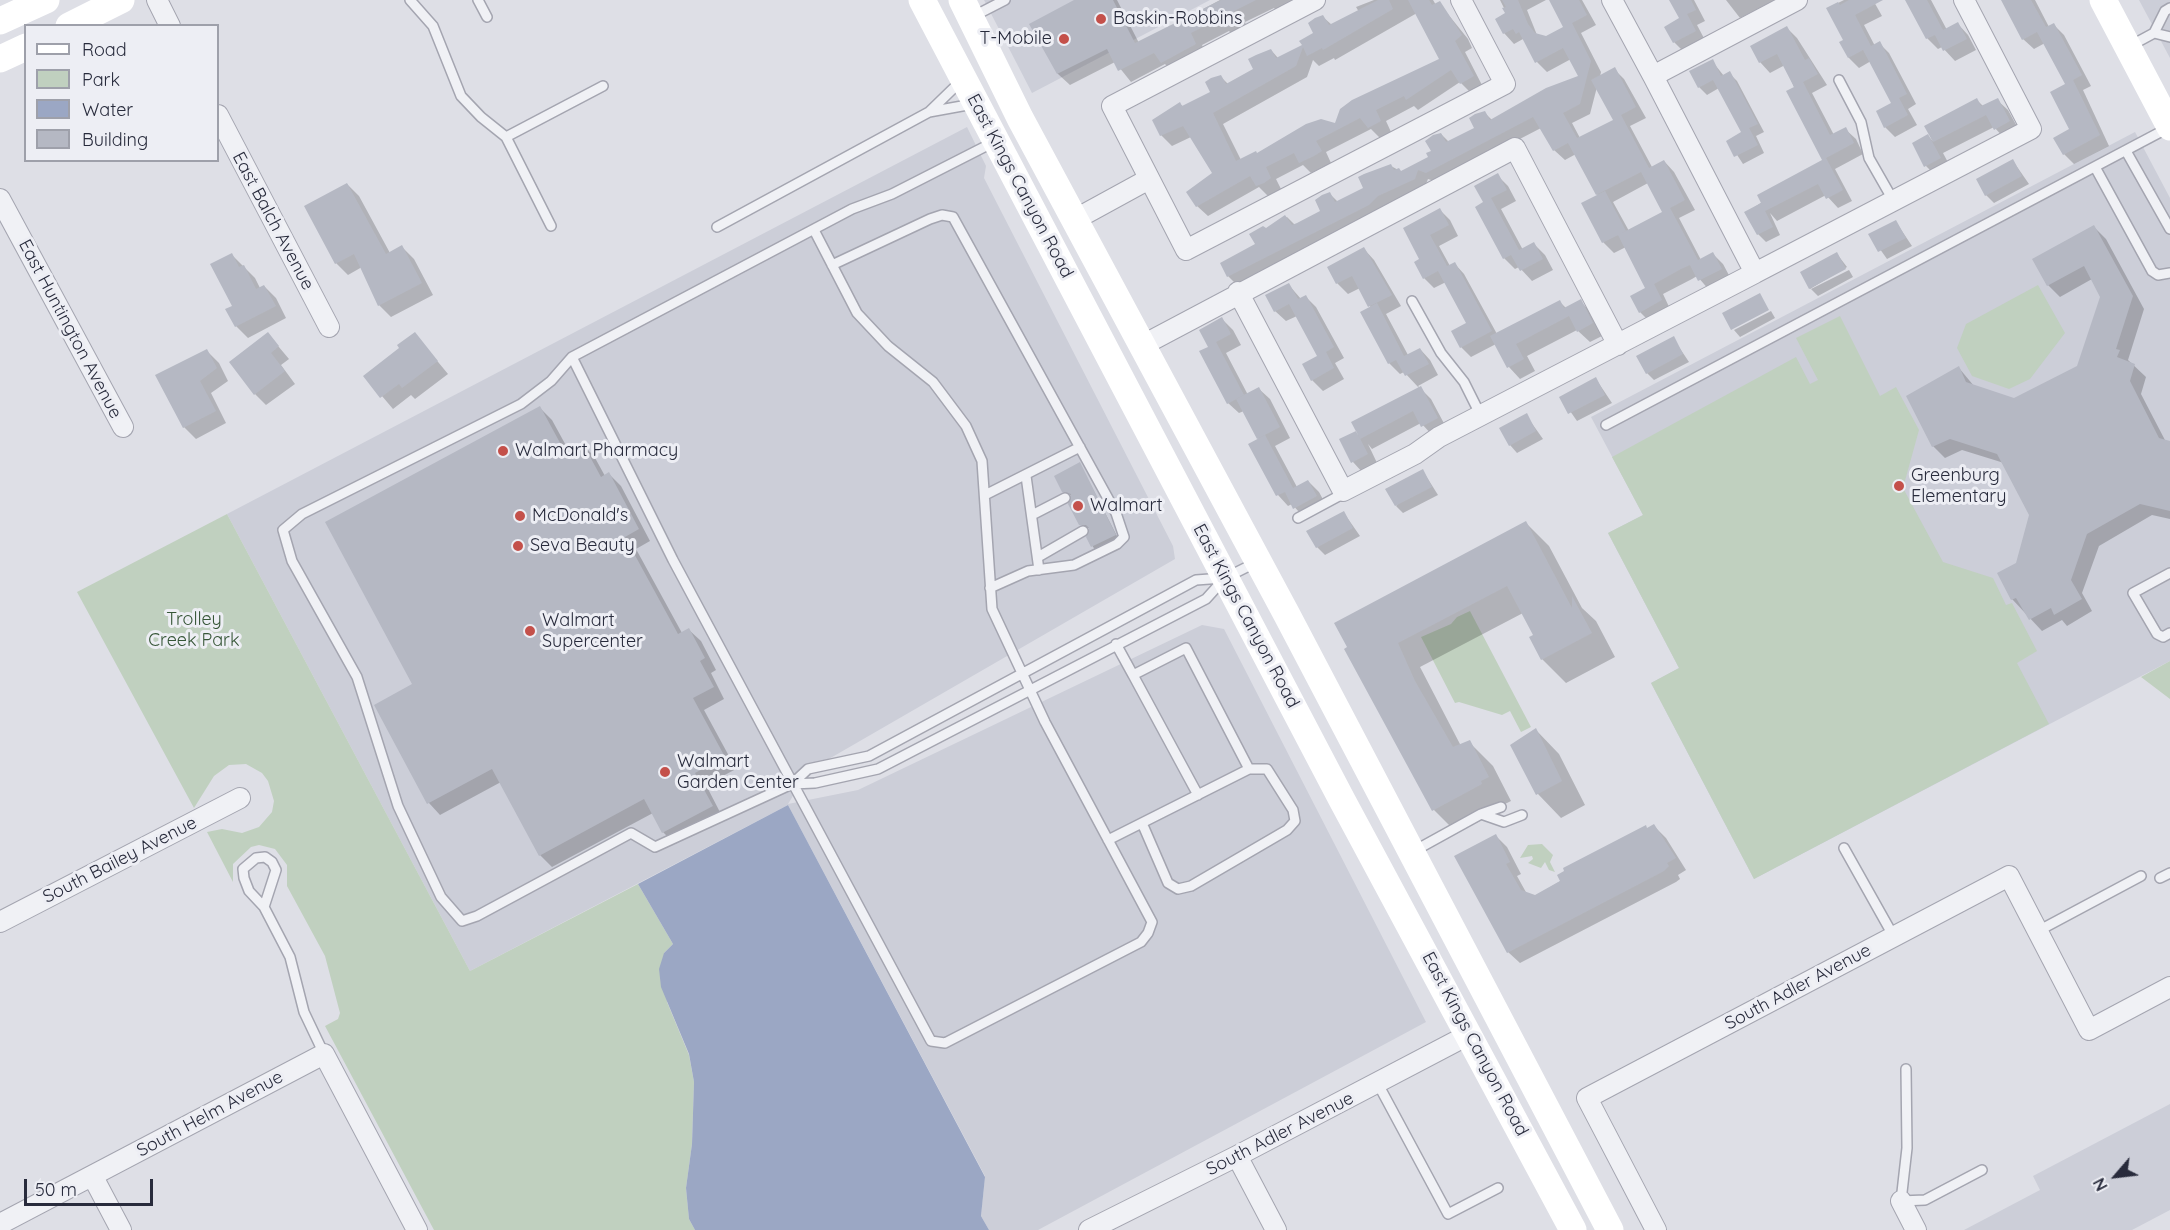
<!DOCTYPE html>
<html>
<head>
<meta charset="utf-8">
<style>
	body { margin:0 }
	#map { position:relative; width:2170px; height:1230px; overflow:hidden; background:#dedfe6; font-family:Quicksand,sans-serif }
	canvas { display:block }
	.legend { position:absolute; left:24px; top:24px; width:195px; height:138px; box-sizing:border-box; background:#edeef4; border:2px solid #9ea0aa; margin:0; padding:8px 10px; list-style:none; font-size:18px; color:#282b3c }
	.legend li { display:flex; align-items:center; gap:12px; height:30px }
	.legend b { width:30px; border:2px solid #9ea0aa }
	.north { position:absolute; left:2086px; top:1146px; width:60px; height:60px; -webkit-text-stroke:4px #edeef4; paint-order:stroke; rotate:242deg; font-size:16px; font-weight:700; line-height:24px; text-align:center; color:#282b3c }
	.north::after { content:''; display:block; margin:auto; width:21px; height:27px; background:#282b3c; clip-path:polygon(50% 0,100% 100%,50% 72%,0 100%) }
	.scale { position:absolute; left:24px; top:1179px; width:129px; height:27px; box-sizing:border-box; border:3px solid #282b3c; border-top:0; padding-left:8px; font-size:18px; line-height:21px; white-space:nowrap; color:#282b3c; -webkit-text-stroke:4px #edeef4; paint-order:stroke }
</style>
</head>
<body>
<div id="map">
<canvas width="2170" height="1230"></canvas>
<ul class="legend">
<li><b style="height:8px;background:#fff"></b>Road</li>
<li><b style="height:16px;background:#c0d0bf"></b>Park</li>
<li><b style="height:16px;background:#9ba7c4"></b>Water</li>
<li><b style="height:16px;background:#b5b8c3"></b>Building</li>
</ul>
<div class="north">N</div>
<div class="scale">50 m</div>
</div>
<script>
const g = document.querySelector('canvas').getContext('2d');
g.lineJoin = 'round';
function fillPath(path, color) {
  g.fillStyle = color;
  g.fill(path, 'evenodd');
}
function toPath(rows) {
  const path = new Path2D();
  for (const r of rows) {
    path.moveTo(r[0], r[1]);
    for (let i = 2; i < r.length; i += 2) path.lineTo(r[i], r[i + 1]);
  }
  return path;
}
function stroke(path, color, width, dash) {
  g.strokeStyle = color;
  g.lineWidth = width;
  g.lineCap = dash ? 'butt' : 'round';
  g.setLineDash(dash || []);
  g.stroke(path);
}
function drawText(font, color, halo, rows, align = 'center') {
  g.font = font + ' Quicksand,sans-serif';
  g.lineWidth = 6;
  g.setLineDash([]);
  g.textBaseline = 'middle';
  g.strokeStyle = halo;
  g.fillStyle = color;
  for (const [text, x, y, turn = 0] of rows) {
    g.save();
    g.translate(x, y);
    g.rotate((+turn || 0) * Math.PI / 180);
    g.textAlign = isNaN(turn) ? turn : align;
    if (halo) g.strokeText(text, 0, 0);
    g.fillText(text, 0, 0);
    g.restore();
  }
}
fillPath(toPath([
	[984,0,1210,0,1032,93],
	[2139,0,2170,0,2170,58],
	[967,127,986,166,984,178,1173,546,1175,559,808,771,788,804,858,790,1202,625,1224,629,1426,1022,1038,1230,989,1230,981,1216,985,1176,788,805,470,971,227,514],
	[2135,132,2170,198,2170,661,1754,879,1651,683,1679,668,1608,533,1643,515,1591,417],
	[2170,1104,2170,1210,2132,1230,1964,1230,2040,1190,2033,1176]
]), '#ccced8');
fillPath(toPath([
	[2038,285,2065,333,2030,379,2009,389,1972,376,1957,348,1966,324],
	[1840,316,1880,396,1896,387,1919,430,1903,488,1943,562,1993,578,2006,605,2012,603,2037,651,2017,663,2049,724,1754,879,1651,683,1679,668,1608,533,1643,515,1612,457,1796,357,1810,384,1818,380,1796,338],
	[227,514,470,971,638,884,673,944,664,953,667,1002,689,1055,694,1082,692,1144,686,1188,689,1219,695,1230,434,1230,325,1026,338,1019,340,1013,325,956,287,886,287,865,275,849,259,845,251,847,233,864,233,882,207,832,222,829,242,833,259,827,272,812,274,801,268,781,262,773,246,764,229,765,214,776,194,808,77,592],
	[1470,611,1531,727,1521,732,1510,711,1502,715,1459,702,1455,703,1421,637,1451,624,1457,617],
	[2170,661,2170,699,2141,677],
	[1542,844,1553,855,1550,862,1555,872,1549,870,1545,862,1541,868,1528,863,1533,859,1532,856,1520,858,1528,845]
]), '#c0d0bf');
fillPath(toPath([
	[788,805,985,1177,981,1216,989,1230,695,1230,689,1219,686,1188,692,1144,694,1082,689,1054,661,987,659,969,664,953,673,944,638,884]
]), '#9ba7c4');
fillPath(toPath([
	[1077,0,1117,0,1139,43,1220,0,1308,0,1282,17,1274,8,1245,22,1249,34,1236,39,1229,31,1202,45,1207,56,1174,73,1165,64,1131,82,1115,62,1070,85,1058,74,1031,24],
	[1374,0,1433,0,1436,5,1439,3,1468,39,1472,48,1465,52,1483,87,1472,94,1460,82,1418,110,1414,106,1386,121,1391,132,1380,138,1371,129,1326,152,1331,163,1311,173,1303,165,1276,179,1281,189,1268,196,1259,187,1208,216,1197,206,1214,174,1191,137,1172,146,1161,135,1180,104,1184,107,1212,93,1220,76,1228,84,1256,70,1271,50,1278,58,1304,45,1315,34,1323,17,1332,25,1359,12,1356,7],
	[1417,13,1441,60,1336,125,1241,160,1223,124,1307,77,1313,60,1319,66,1334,58,1335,60],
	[1500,0,1546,0,1527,10,1537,35,1546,38,1565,28,1551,0,1582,0,1596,25,1581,33,1601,72,1600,77,1614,69,1624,79,1646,118,1630,126,1652,167,1664,161,1674,172,1695,210,1679,218,1701,260,1713,254,1723,264,1731,279,1710,291,1697,276,1692,279,1663,294,1671,311,1650,322,1640,312,1647,289,1626,247,1614,253,1603,242,1583,204,1598,196,1576,154,1565,160,1554,150,1541,128,1437,182,1428,179,1424,189,1238,286,1228,276,1257,245,1266,229,1287,217,1295,225,1322,211,1330,194,1338,202,1365,189,1391,166,1402,172,1430,157,1441,134,1449,142,1476,129,1484,112,1492,120,1580,77,1571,59,1547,72,1537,62,1523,39,1514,44,1504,33,1497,19,1507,14],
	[1597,87,1615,120,1580,138,1572,123,1590,114],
	[1648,183,1664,213,1629,231,1613,202],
	[1671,0,1694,0,1705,21,1697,25,1706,42,1685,53,1674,42,1681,19],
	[1726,0,1775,0,1740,18],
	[1844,0,1873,0,1882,16,1864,25,1875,46,1879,43,1889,53,1916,104,1908,109,1917,125,1895,137,1885,127,1893,104,1871,61,1859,68,1849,58,1841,42,1845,40,1828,8],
	[1907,0,1931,0,1947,30,1958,24,1968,35,1976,50,1955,61,1942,47,1938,49,1927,38],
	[2003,0,2035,0,2049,27,2054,25,2064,35,2091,86,2083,90,2109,146,2074,164,2064,154,2071,130,2067,85,2045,43,2034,49,2023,39],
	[1787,28,1797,38,1827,85,1812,93,1834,135,1845,129,1856,139,1863,154,1835,169,1852,201,1838,208,1826,195,1777,221,1770,213,1780,235,1766,242,1758,234,1747,212,1824,161,1785,65,1770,73,1760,62],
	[1712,61,1724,76,1729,73,1737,81,1764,132,1756,136,1764,153,1743,164,1728,141,1743,133,1719,88,1707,95,1699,87],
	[1977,100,1984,107,1997,100,2008,110,2020,132,2006,140,1994,127,1943,153,1952,170,1937,177,1926,166,1928,136,1933,141],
	[2013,161,2029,184,1994,203,1986,195],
	[1497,175,1508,186,1516,201,1501,209,1523,250,1534,244,1545,255,1553,270,1532,281,1519,267,1515,269,1504,258,1485,203],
	[347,184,359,196,390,253,402,247,414,259,433,295,391,317,379,305,362,267,348,275,336,263],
	[1440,210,1450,220,1458,236,1439,246,1450,266,1455,264,1464,274,1497,334,1560,302,1567,309,1580,301,1592,313,1604,335,1590,342,1577,330,1527,356,1535,371,1520,379,1509,367,1496,344,1471,357,1461,347,1468,324,1446,282,1434,288,1424,278,1421,260,1405,228],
	[1896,222,1912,246,1887,259,1870,235],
	[2094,227,2106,239,2144,309,2128,360,2146,377,2141,394,2166,442,2170,443,2170,519,2152,515,2099,546,2082,593,2092,611,2067,626,2062,620,2042,631,2012,599,2017,565,2031,515,2004,463,1962,450,1945,458,1933,446,1959,368,1974,386,2014,400,2078,367,2102,297,2092,279,2060,297,2048,285],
	[1364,249,1374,260,1401,306,1386,314,1408,355,1420,349,1430,360,1438,375,1418,386,1431,399,1447,429,1433,436,1421,423,1372,449,1368,444,1378,465,1363,473,1353,462,1358,431,1419,388,1404,372,1400,374,1389,363,1371,308,1360,288,1348,294,1337,283,1329,268],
	[1837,254,1847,267,1810,289,1802,272],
	[232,255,255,278,260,288,264,286,276,298,286,318,248,338,236,326],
	[1849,270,1853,277,1818,296,1811,289],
	[1288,284,1301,299,1306,297,1316,307,1344,358,1335,363,1344,379,1323,391,1312,380,1319,357,1297,316,1286,321,1275,311],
	[1771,311,1775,318,1740,337,1734,330],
	[1222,319,1233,330,1241,345,1226,353,1248,395,1259,389,1270,399,1290,438,1275,446,1297,487,1308,481,1319,492,1327,507,1305,519,1292,504,1288,506,1278,495,1250,444,1259,440,1244,411,1239,413,1228,403,1210,347],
	[268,334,289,359,281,365,295,384,266,405,255,394],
	[415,334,448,374,415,399,411,395,393,409,365,376,402,349],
	[1673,338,1689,362,1654,380,1647,373],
	[207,351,219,363,228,381,211,393,226,423,196,439,184,427,157,376],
	[1596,379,1612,403,1577,421,1561,398],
	[540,408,552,420,569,451,582,444,594,456,605,476,609,474,621,486,650,541,636,549,682,633,689,630,701,641,716,670,711,673,724,699,704,710,736,769,706,785,723,818,675,844,663,832,653,813,552,867,540,855,501,782,440,815,429,803,415,685],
	[1526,415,1543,439,1517,453,1510,445],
	[1080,464,1118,538,1095,550,1087,537,1091,528,1084,528,1081,524,1072,496,1064,491],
	[1423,471,1438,495,1403,513,1396,506],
	[1344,513,1360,536,1325,555,1317,547],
	[1526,523,1549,546,1582,608,1596,621,1615,657,1566,683,1542,659,1535,635,1523,613,1420,667,1461,746,1469,742,1493,766,1511,801,1503,805,1505,808,1457,833,1434,810,1346,649],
	[1536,730,1559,754,1585,805,1561,818,1538,794,1512,746],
	[1654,826,1666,838,1686,870,1678,875,1680,879,1676,882,1520,963,1508,952,1495,835,1507,847,1521,874,1517,876,1527,894,1535,896]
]), '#0003');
fillPath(toPath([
	[1074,0,1113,0,1135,43,1221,0,1256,0,1234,11,1238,23,1224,28,1219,19,1214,21,1191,33,1196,44,1161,63,1154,53,1118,71,1107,49,1057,74,1029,24],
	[1378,0,1389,0,1393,9,1323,50,1322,48,1307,56,1303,47,1296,66,1213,113,1236,161,1256,151,1257,153,1306,124,1321,119,1335,123,1340,109,1352,100,1439,59,1408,0,1429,0,1432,5,1440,1,1462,35,1455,41,1474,76,1460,84,1451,70,1406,100,1404,96,1376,110,1381,121,1368,128,1360,118,1316,141,1322,151,1314,156,1299,163,1294,153,1266,167,1271,178,1264,183,1256,186,1250,176,1196,207,1186,192,1212,173,1183,126,1160,136,1152,120,1180,102,1182,106,1210,92,1205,82,1211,78,1221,75,1226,84,1253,69,1248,59,1256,55,1271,49,1276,58,1302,45,1299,41,1313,33,1308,23,1315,18,1323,15,1329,25],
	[1502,0,1518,0,1528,24,1535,33,1546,36,1563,27,1549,0,1579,0,1587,15,1572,23,1591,61,1580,104,1563,113,1577,138,1613,120,1591,80,1615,67,1636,107,1621,115,1649,168,1664,160,1685,200,1670,208,1698,260,1713,252,1722,269,1698,281,1690,265,1681,269,1654,284,1662,300,1639,313,1630,296,1645,288,1618,235,1662,212,1641,172,1596,195,1568,143,1553,151,1533,117,1426,173,1418,170,1415,179,1378,196,1369,205,1227,277,1220,263,1255,244,1249,234,1263,226,1266,228,1285,215,1292,225,1297,223,1320,211,1315,200,1322,195,1330,192,1335,202,1363,188,1358,177,1364,174,1391,164,1394,170,1399,168,1401,171,1428,157,1426,153,1431,151,1425,141,1433,135,1441,133,1446,142,1474,128,1469,118,1475,114,1485,111,1490,120,1546,88,1578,76,1563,48,1535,63,1519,32,1516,34,1513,29,1503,34,1495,19,1505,13,1502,8,1506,7],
	[1669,0,1691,0,1696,10,1687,14,1696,31,1673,43,1664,27,1679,18],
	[1849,0,1883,0,1855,15,1871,46,1880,41,1907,94,1899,98,1908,115,1884,128,1876,111,1891,103,1863,50,1848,58,1839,42,1843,40,1826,8,1838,2,1840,5],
	[1905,0,1927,0,1943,30,1958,22,1967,39,1943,51,1935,35,1926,39],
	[2001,0,2031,0,2046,27,2054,23,2082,75,2073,80,2100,135,2063,155,2053,138,2069,129,2050,92,2065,84,2037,32,2022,40],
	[1787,26,1805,60,1809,58,1818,74,1803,82,1830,135,1846,127,1854,143,1826,158,1843,190,1826,199,1818,184,1765,211,1757,195,1822,160,1786,91,1794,87,1777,54,1759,63,1750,46],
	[1713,59,1721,76,1730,71,1758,124,1749,128,1758,145,1734,157,1726,141,1741,132,1713,80,1698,88,1689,71],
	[1977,98,1981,106,1998,98,2010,121,1994,130,1986,115,1933,142,1924,126],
	[1928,134,1941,158,1924,167,1912,143],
	[2013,159,2022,176,1985,196,1976,179],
	[1498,173,1507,190,1491,198,1519,250,1534,242,1543,259,1520,271,1511,255,1503,259,1475,207,1483,202,1474,186],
	[347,183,386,254,402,245,422,283,378,306,354,254,335,264,304,206],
	[1605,191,1626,231,1602,243,1581,203],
	[1761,203,1773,227,1757,235,1744,212],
	[1440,208,1449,225,1430,235,1447,266,1455,262,1492,331,1460,348,1451,331,1466,323,1438,271,1423,279,1414,262,1419,259,1403,228],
	[1896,220,1906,238,1878,252,1868,234],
	[2094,225,2133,296,2116,349,2120,350,2117,357,2135,364,2130,381,2159,438,2170,441,2170,511,2140,504,2087,534,2071,580,2082,599,2054,615,2051,608,2029,620,2016,598,2011,600,1997,573,2016,563,2029,515,1997,454,1950,439,1932,447,1906,396,1959,366,1966,382,2014,398,2077,366,2100,297,2084,266,2047,286,2032,259],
	[1364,247,1392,295,1368,307,1352,276,1336,284,1327,267],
	[1837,252,1846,269,1809,289,1800,272],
	[232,253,239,267,244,265,256,289,264,285,276,306,235,327,225,309,232,306,210,264],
	[1289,283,1298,299,1306,295,1334,347,1326,352,1334,368,1311,381,1302,364,1317,356,1289,304,1274,312,1265,295],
	[1760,293,1769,310,1731,330,1722,313],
	[1581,299,1593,323,1577,332,1569,316,1516,344,1524,359,1507,368,1490,336,1560,300,1564,308],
	[1377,303,1404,356,1420,348,1429,364,1405,376,1396,360,1388,364,1360,312],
	[1222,317,1231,334,1216,342,1244,395,1227,404,1199,351,1208,347,1199,330],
	[268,332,279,346,271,353,285,371,254,395,229,362],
	[415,332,438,361,402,388,399,384,380,398,363,376,399,348,397,345],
	[1674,336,1683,354,1646,374,1636,356],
	[207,349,217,368,200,381,216,411,183,428,155,375],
	[1596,377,1605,395,1568,414,1559,397],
	[1421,386,1438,418,1421,427,1413,411,1360,439,1351,422],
	[1259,387,1280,427,1257,439,1236,399],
	[540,406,565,452,582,442,601,477,609,472,639,529,625,537,678,634,689,628,705,658,700,661,714,687,693,698,725,757,695,773,713,806,662,833,644,799,539,856,492,769,427,804,374,705,412,684,325,522],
	[1527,413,1536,431,1509,446,1499,428],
	[1356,431,1368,454,1351,463,1339,439],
	[1265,435,1293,488,1308,480,1317,496,1293,509,1285,492,1276,496,1248,444],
	[1080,462,1116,535,1091,547,1086,537,1089,528,1086,525,1079,525,1068,504,1071,494,1062,492,1054,476],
	[1423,469,1432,487,1395,506,1385,489],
	[1344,511,1353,528,1316,548,1306,531],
	[1526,521,1572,608,1572,596,1592,633,1541,660,1529,637,1533,635,1507,586,1398,643,1415,681,1453,747,1470,740,1489,777,1481,781,1482,784,1432,811,1344,649,1347,647,1334,623],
	[1536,728,1562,781,1536,795,1510,745],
	[1654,824,1676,858,1667,863,1669,866,1664,871,1507,953,1454,856,1496,834,1510,862,1506,864,1521,890,1535,895,1560,881,1557,875,1564,871,1563,868,1646,825,1647,828]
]), '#b5b8c3');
const lane = toPath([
	[410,0,433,26,461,96,481,117,506,137,551,226],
	[478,0,487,17],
	[972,17,1005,0],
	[2154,33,2170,37],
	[2130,46,2154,33,2165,11,2170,8],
	[1839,80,1861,122,1869,158,1893,200],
	[929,112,973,104],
	[506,137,603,86],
	[994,142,892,194,852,209,572,357,551,381,521,404,302,514,283,530,292,561,357,677,398,806,441,897,462,921,477,916,631,833,655,847,792,784,808,769,869,756,1196,580,1223,578],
	[2126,151,2170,229],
	[2095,167,2152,271,2158,275,2170,273],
	[717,227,929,112,962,80],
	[832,265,930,219,942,215,953,217,1116,513,1124,537,1117,544,1074,565,1028,571,990,588],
	[1412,301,1441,353,1464,382,1481,416],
	[572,357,673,560,931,1041,945,1043,1141,942,1148,933,1152,922,1045,722,992,609,982,461,966,426,933,382,888,346,857,313,814,230],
	[1606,425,2168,128],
	[1026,476,1039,570],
	[985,495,1080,447],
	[1032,515,1065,498],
	[1298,518,1337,497,1343,491],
	[1038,557,1083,531],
	[2170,573,2133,593,2157,634,2163,637,2170,633],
	[1133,675,1198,795],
	[792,784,815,783,878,769,1206,599,1225,578,1255,563],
	[1481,814,1504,822,1522,815],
	[1142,823,1168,883,1178,889,1191,886,1287,830,1295,821,1293,810,1267,769,1249,769],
	[1108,840,1249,769,1186,648,1133,675,1116,644],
	[1844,848,1894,937],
	[1414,851,1481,814,1501,807],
	[2160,878,2170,873],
	[264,907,276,870,272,862,265,857,256,858,243,869,244,878,249,891,264,907,290,957,304,1012,324,1054],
	[2038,931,2141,876],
	[1906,1069,1907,1148,1901,1201,1925,1200,1982,1170],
	[1378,1084,1448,1214,1498,1188]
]);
const street = toPath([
	[157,0,170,26],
	[1315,0,1112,106,1186,250,1505,84,1461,0],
	[1612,0,1653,76,1797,0],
	[218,115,329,327],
	[0,199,123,427],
	[1074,220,1149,179],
	[1755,273,2031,129,1964,0],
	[1238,292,1343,491,1415,454,1439,437,1755,273,1653,76],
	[1143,345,1515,148,1618,345],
	[0,922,240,798],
	[1237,1156,1276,1230],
	[93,1177,121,1230],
	[1901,1201,1916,1230],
	[0,1224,324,1054,417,1230],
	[1089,1230,1237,1156,1470,1034],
	[1656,1230,1587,1098,2009,876,2089,1030,2170,987]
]);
stroke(lane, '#a4a5b0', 12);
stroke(street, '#a4a5b0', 22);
stroke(lane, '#f0f1f5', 9);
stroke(street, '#f0f1f5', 20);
stroke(toPath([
	[922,0,1342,800,1573,1230],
	[962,0,1020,118,1287,615,1610,1230],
	[2103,0,2170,127],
	[0,21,46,0],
	[69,26,121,0],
	[0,59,26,47]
]), '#fff', 27);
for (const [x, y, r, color] of [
	[1101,19,6,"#c4504a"],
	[1064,39,6,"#c4504a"],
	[503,451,6,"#c4504a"],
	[1899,486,6,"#c4504a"],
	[1078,506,6,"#c4504a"],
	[520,516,6,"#c4504a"],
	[518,546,6,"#c4504a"],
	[530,631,6,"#c4504a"],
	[665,772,6,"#c4504a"]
]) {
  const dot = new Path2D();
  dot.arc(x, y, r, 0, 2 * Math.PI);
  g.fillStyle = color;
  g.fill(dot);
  stroke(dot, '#edeef4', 2);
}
drawText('18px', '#282b3c', '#edeef4', [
	["Baskin-Robbins",1113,19],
	["T-Mobile",1052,39,"right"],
	["Walmart Pharmacy",515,451],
	["Greenburg",1911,476],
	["Elementary",1911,497],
	["Walmart",1090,506],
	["McDonald's",532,516],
	["Seva Beauty",530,546],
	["Walmart",542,621],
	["Supercenter",542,642],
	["Walmart",677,762],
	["Garden Center",677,783]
], 'left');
drawText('18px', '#282b3c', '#edeef4', [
	["East Kings Canyon Road",1020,186,62],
	["East Balch Avenue",273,221,62],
	["East Huntington Avenue",70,329,62],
	["East Kings Canyon Road",1246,616,62],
	["South Bailey Avenue",120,860,-27],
	["South Adler Avenue",1798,987,-28],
	["East Kings Canyon Road",1475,1044,62],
	["South Helm Avenue",210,1114,-28],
	["South Adler Avenue",1280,1134,-27]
]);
drawText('18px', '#365637', '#edeef4', [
	["Trolley",194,620],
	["Creek Park",194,641]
]);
</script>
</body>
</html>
